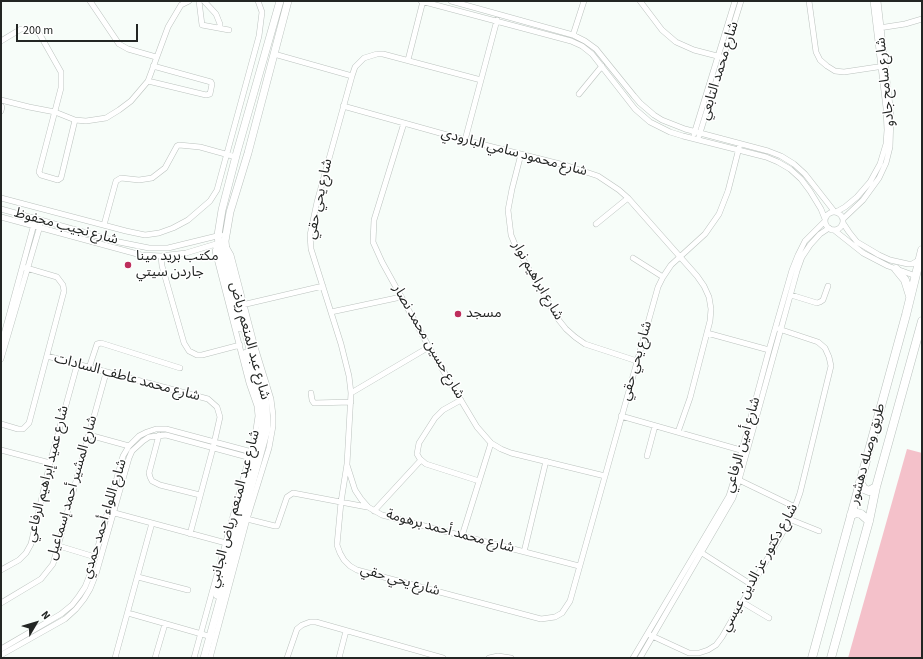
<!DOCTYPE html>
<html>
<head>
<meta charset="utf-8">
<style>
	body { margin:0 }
	#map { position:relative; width:923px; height:659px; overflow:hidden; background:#f7fdf9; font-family:"Source Sans 3",sans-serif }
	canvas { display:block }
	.frame { position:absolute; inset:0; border:2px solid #232624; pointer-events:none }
	.north { position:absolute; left:16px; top:603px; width:40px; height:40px; -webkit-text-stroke:3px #fff; paint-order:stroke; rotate:52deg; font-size:11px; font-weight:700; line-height:16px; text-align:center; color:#232624 }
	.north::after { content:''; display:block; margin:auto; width:14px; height:18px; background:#232624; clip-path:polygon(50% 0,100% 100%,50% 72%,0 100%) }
	.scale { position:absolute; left:16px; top:24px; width:122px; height:18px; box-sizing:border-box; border:2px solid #232624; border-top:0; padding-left:5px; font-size:12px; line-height:14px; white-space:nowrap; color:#232624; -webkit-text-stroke:3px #fff; paint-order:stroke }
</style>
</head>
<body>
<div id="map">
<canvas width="923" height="659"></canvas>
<div class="frame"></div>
<div class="north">N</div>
<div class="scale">200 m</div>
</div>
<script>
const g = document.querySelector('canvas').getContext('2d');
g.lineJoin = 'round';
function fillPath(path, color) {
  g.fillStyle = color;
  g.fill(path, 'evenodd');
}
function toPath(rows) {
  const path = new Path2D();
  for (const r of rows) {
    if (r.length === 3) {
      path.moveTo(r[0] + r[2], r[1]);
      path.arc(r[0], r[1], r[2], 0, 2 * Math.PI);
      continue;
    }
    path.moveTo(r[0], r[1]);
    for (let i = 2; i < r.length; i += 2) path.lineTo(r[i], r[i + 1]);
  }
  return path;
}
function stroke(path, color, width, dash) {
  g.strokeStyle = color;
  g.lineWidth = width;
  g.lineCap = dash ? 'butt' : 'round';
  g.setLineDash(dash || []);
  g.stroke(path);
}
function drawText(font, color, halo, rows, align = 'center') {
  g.font = font + ' "Source Sans 3","Noto Sans Arabic",sans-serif';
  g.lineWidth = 3;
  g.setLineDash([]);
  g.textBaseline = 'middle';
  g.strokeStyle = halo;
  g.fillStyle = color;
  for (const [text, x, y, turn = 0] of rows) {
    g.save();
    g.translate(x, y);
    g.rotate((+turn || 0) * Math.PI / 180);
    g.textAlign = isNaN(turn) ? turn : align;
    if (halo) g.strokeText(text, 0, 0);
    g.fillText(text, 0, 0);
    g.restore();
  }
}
fillPath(toPath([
	[907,449,922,453,922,658,848,658]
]), '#f4c1ca');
const street = toPath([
	[90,1,119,44,128,49,156,57],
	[199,1,202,25,229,30],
	[204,1,216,14,220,24,220,28],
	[421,1,571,41,582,46,592,54,635,109,650,122,670,132,683,136,766,157,778,162,790,169,801,179,810,191,821,209,825,219],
	[451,1,573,35,585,41,596,49,634,96,640,103,654,115,662,120,685,129,768,151,781,156,794,164,805,174,834,211],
	[640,1,662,30,676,42,694,50,721,57],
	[809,1,816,52,820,60,827,66,835,71,844,72,884,66],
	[879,28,905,24,922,19],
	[573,35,584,1],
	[1,41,21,29,31,29,39,33,61,72,61,88,39,172,41,175,58,180,61,178,75,120],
	[274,54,352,76],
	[408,60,423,1],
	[481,80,383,54,377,54,364,58,355,67,352,76,317,202,310,235,311,249,341,344,349,376,351,393,347,464,341,502,337,545,340,553,344,560,350,566,357,570,541,619,555,617,562,613,570,601,658,287,663,277,671,265,705,234,719,214,728,191,740,144],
	[148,81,206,95,210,94,212,84,211,82,153,66],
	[579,94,602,66],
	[1,100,29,107,55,112,75,120,86,121,106,118,119,110,131,101,148,81,168,27,181,5,189,1],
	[1,106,2,107,1,111],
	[343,106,465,140,568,166,598,176,619,190,628,198,697,276,704,286,709,297,711,309,710,321,690,398,678,432],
	[404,123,374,220,373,242,382,262,429,347,477,427,491,443,501,449,511,453,605,476],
	[694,134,735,1],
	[699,136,741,1],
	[465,140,497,20],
	[521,154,512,189,508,210,511,235,516,247,558,319,566,329,575,337,585,344,637,361],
	[1,198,126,231,145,235,159,233,173,228,188,220,210,201,217,190,259,36,262,12,258,1],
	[1,209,119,242,149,248,168,248,221,235],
	[834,221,9],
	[836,212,845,207,857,197,870,182,880,164,886,144,887,130,886,108,873,1],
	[1,217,141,255,161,256,169,255,186,253,219,243],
	[843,219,863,200,879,178,886,163,890,147,891,115,878,1],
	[843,223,849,232,857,242,879,255,890,260,908,264,912,264,919,260],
	[596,224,628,198],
	[104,225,116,181,121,178,139,180,152,178,165,168,177,146,179,145,200,147,236,157],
	[834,230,863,253,888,266,916,276],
	[161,256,162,266,184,343,189,351,197,355,202,355,240,345],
	[633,258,663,277],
	[791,295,817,303,820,302,823,300,828,286],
	[242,305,323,286],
	[331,312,401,297],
	[707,333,769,350],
	[1,345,34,224],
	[47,356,208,399,217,407,220,417,213,448,190,534],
	[1,359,40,226],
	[89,368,97,344,101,343,180,368],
	[311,393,312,400,314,403,351,402],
	[351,393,429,347],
	[461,400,443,410,435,418,419,443,417,454,420,459,426,464,479,481],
	[621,416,744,451],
	[1,424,18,429,23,429,29,423,64,291,63,285,57,277,23,267],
	[89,435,129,446],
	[159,435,149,473,150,477,152,481,160,485,200,495],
	[1,450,50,463],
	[647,456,655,426],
	[347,465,355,490,361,499,368,507,382,515,579,566],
	[739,480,795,507],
	[374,511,421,460],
	[111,512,226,543],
	[247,519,275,526,277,526,287,497,293,493,367,507],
	[789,519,819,531],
	[462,536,491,443],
	[59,546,95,557],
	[524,552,546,461],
	[702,553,752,585],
	[1,570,19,560,26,553,31,544,50,463,77,365],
	[138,577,188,590],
	[742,602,769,618],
	[1,603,41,579,53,564,106,373],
	[128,613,212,637],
	[650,635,689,653,699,653,708,650,716,645,722,637,784,530,795,507,800,493,831,366,829,357,825,348,818,342,779,329],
	[1,649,61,614,72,605,79,596,85,587,91,572,123,456,129,446,139,436,147,432,156,429,166,429,252,452],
	[1,655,65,619,76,609,84,599,90,589,96,574,129,458,132,451,143,441,149,437,166,435,251,458],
	[115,658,152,523],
	[155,658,165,624],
	[194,658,255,436,258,416,257,406,249,383,215,251,218,244],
	[210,658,247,519,269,448,273,426,273,415,271,399,255,347,231,255,227,248],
	[287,658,297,629,302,625,310,622,316,622,443,658],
	[339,658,346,631],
	[489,658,498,656,511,658],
	[633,658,729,496,734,480,769,350,792,270,798,255,805,241,825,221],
	[640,658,733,498,739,480,797,271,802,257,810,245,820,234,829,228]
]);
const secondary = toPath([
	[240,328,220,254,218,235,222,210,237,152,280,1],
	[217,595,262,428,262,420,261,403,246,353],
	[204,658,267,429,266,403,250,349,227,260,225,241,230,212,248,153,288,1]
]);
const primary = toPath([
	[896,269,905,280,910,296],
	[860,482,864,489,869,491,876,487],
	[851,515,857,513,861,514,869,521],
	[812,658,906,315,922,250],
	[831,658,869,521,876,487,922,321]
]);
stroke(street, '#bbc2be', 6);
stroke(secondary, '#bbc2be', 8);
stroke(primary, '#bbc2be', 9);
stroke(street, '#fff', 5);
stroke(secondary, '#fff', 7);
stroke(primary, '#fff', 8);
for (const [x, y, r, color] of [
	[128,265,4,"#bd2e5c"],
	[458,314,4,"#bd2e5c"]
]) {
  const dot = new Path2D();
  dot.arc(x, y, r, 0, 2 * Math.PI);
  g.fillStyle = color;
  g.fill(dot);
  stroke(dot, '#fff', 1.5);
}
drawText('14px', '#232624', '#fff', [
	["شارع محمد التابعي",720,71,-73],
	["شارع سامح جادو",886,82,-96],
	["شارع محمود سامي البارودي",514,153,15],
	["شارع يحي حقي",320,199,-78],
	["شارع نجيب محفوظ",66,227,15],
	["شارع ابراهيم نوار",537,281,60],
	["شارع عبد المنعم رياض",249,341,75],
	["شارع حسين محمد نصار",428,342,60],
	["شارع يحي حقي",637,361,-74],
	["شارع محمد عاطف السادات",127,378,15],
	["شارع أمين الرفاعي",743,445,-74],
	["طريق وصله دهشور",868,454,-75],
	["شارع عميد إبراهيم الرفاعي",48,474,-76],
	["شارع المشير أحمد إسماعيل",73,488,-74],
	["شارع عبد المنعم رياض الجانبي",235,509,-75],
	["شارع اللواء أحمد حمدي",105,519,-73],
	["شارع محمد أحمد برهومة",450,532,15],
	["شارع دكتور عز الدين عيسي",760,568,-61],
	["شارع يحي حقي",400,581,16]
]);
drawText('14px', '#232624', '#fff', [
	["مكتب بريد مينا",136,257],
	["جاردن سيتي",136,273],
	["مسجد",466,314]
], 'left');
</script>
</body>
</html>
